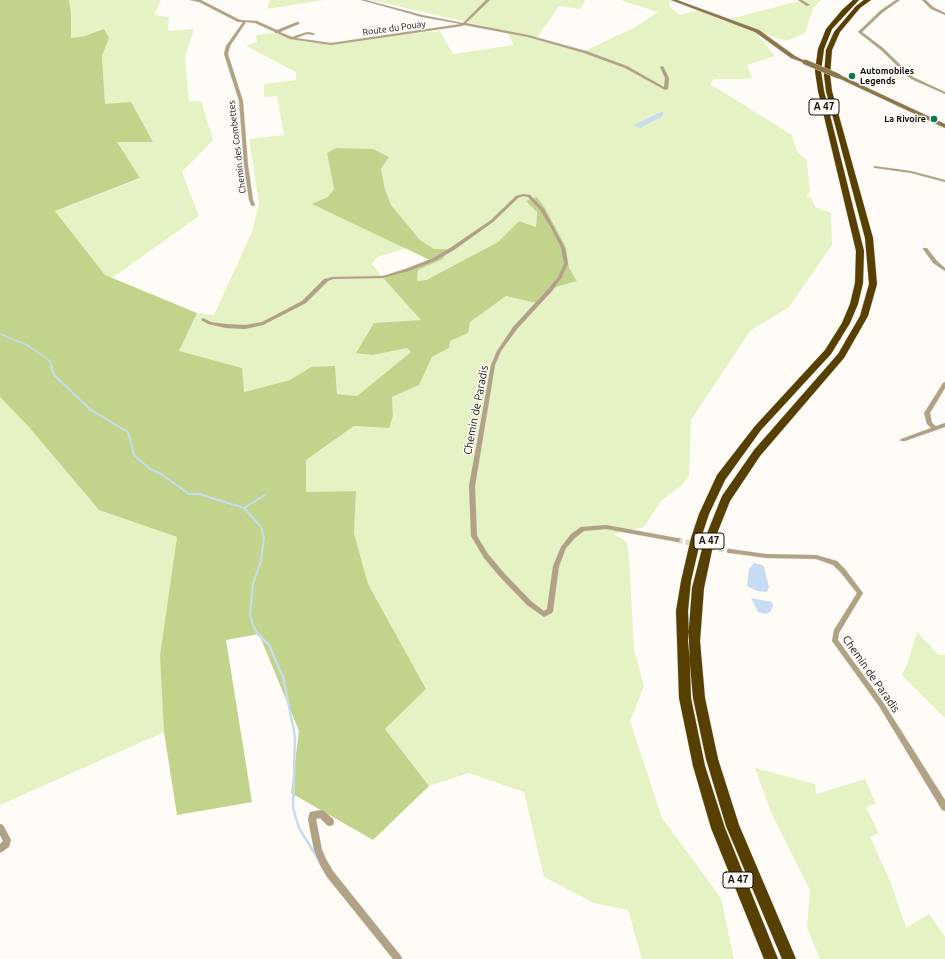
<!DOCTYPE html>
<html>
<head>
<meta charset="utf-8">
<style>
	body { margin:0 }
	canvas { display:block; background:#fffbf7 }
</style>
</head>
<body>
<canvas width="945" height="959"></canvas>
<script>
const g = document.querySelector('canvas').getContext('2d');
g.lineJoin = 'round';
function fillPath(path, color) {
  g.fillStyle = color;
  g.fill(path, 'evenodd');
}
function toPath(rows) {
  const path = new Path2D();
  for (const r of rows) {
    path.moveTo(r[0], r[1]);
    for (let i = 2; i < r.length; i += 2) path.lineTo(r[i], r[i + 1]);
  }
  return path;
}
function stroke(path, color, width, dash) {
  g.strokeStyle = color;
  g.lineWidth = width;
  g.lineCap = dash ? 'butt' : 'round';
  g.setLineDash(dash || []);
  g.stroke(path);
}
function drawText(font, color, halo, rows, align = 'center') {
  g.font = font + ' Ubuntu,sans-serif';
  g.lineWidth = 3;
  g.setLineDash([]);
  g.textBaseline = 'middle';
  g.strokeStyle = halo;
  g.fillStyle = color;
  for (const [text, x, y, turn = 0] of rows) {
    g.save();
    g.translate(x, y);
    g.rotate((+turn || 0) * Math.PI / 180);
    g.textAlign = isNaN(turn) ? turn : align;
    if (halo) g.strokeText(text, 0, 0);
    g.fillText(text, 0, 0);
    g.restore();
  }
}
fillPath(toPath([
	[69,0,161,0,154,15,169,17,168,31,194,29,185,58,189,101,201,101,213,140,182,172,199,216,112,278,105,275,55,211,140,179,116,142,153,141,105,104,102,56,109,38,104,30,85,36,71,38,71,13],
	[270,0,324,0,267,9],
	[371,0,584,0,585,2,580,9,559,6,536,39,582,52,634,28,658,12,620,0,671,0,668,5,679,15,698,10,722,21,799,1,798,0,821,0,813,8,805,33,787,41,754,31,775,56,747,65,752,77,750,79,714,79,710,84,792,135,796,150,807,161,810,192,806,196,812,199,815,207,831,213,832,245,789,307,750,331,691,420,689,475,682,485,661,501,644,527,613,534,626,541,629,554,634,650,644,686,630,721,662,818,721,898,734,959,642,959,628,910,594,903,544,877,524,792,469,773,429,786,385,729,426,689,368,584,354,533,356,491,306,492,306,460,354,426,389,428,393,416,392,397,419,385,432,357,449,348,450,341,467,333,470,322,506,296,540,304,556,287,577,281,569,268,566,247,545,208,537,197,536,227,519,221,498,242,425,280,417,281,418,270,443,259,434,249,420,240,391,205,385,189,381,169,389,157,372,149,336,148,327,153,334,189,328,197,313,204,407,248,377,257,372,264,386,282,422,320,374,323,373,355,407,348,411,352,357,396,337,394,335,367,311,367,290,380,243,392,179,351,197,313,214,315,252,232,259,203,249,139,284,135,277,96,264,97,264,84,296,80,296,72,246,46,257,42,256,35,276,33,302,41,330,45,387,36,440,31,453,54,514,45,506,31],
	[0,397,28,426,99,510,177,537,161,656,164,732,0,805],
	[917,632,939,655,945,655,945,718,902,675,908,662],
	[755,768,815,784,816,794,865,779,876,804,866,807,879,833,870,837,890,881,906,928,929,914,945,937,945,959,820,959,807,928,810,890,771,812]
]), '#e5f2c4');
fillPath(toPath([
	[0,0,69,0,71,13,71,38,85,36,104,29,109,38,102,56,105,104,131,102,153,142,117,142,140,178,55,211,105,275,197,313,179,351,242,368,244,392,290,380,311,367,335,366,337,394,357,396,411,352,407,348,373,355,356,353,374,323,421,320,383,278,432,261,312,204,328,197,334,189,327,153,336,148,373,149,389,157,381,169,385,189,391,205,420,240,434,249,447,249,443,259,418,270,417,281,426,280,498,242,519,221,536,227,537,212,526,201,537,197,545,208,566,247,569,268,577,281,556,287,540,304,506,296,470,322,468,333,450,341,449,348,432,357,419,385,392,397,393,416,389,428,354,426,306,460,306,492,356,491,354,533,368,584,426,689,385,729,429,786,373,840,291,793,299,731,259,634,226,640,252,802,177,815,164,732,160,656,177,537,99,510,28,426,0,397]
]), '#c2d48b');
fillPath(toPath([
	[661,112,663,112,663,115,661,117,640,128,634,125],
	[754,563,762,565,764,567,769,587,767,592,757,591,747,586,749,569],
	[751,598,772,602,773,606,770,612,765,614,758,612]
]), '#c6dcf3');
stroke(toPath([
	[0,334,27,345,50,361,52,367]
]), '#c6dcf3', 1.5);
stroke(toPath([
	[51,366,54,375,91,410,128,432,134,455,150,469,161,474,189,494,199,494,244,508,261,527,264,537,261,561,253,584,250,615,254,628],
	[244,508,265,495]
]), '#c6dcf3', 2);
stroke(toPath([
	[254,627,257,633,269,645,283,677,295,736,293,808,299,828,318,859]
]), '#c6dcf3', 2.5);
stroke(toPath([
	[677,540,730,551]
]), '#dbd8d4', 5.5, [5.5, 3]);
const minor = toPath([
	[190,0,201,0,240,20,257,21,277,30,297,22,299,22,299,24,280,32,292,37,307,32,313,33,315,34,314,35,307,34,296,38,331,43,461,24,422,17,361,0,366,0,422,15,463,23,486,0,490,0,466,23,528,35,586,51,627,66,664,87,665,78,660,67,663,66,669,78,668,89,665,90,625,68,584,53,528,37,464,25,462,26,331,45,290,39,277,33,275,33,275,32,255,23,246,22,230,46,228,54,243,101,248,165,253,200,255,205,253,206,251,205,249,200,244,165,239,101,224,54,226,46,243,22,238,22,199,2,190,0],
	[798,0,802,0,810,5,807,6,798,0],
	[896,0,900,0,883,12,862,32,883,48,913,77,945,92,945,94,911,79,881,50,858,32,881,10,896,0],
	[922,0,926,0,933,7,945,13,945,15,931,9,922,0],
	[874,166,911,171,945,180,945,182,911,173,875,168,874,168,874,166],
	[523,194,530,195,544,209,565,248,568,264,562,277,552,291,517,329,501,351,495,365,475,486,477,536,488,554,504,573,531,601,544,611,547,609,553,566,561,547,571,534,581,527,606,525,677,538,679,538,680,540,679,542,677,542,606,529,584,531,575,538,566,548,559,566,553,611,552,613,544,617,527,605,500,577,484,558,471,536,469,486,491,365,497,351,513,327,548,289,558,277,564,264,561,248,551,228,540,210,528,197,523,196,518,198,493,222,454,250,435,261,409,271,383,278,333,279,328,281,306,303,263,325,245,329,226,328,208,324,201,320,203,318,211,322,226,324,245,325,262,322,302,301,324,279,333,277,383,276,405,269,431,259,450,248,491,220,516,196,523,194],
	[923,248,927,248,937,261,945,268,945,271,933,263,923,249,923,248],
	[945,382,945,388,930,413,932,423,936,426,945,423,945,427,905,441,901,441,900,440,901,439,931,428,927,424,924,413,943,383,945,382],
	[728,549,730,549,766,554,816,555,837,561,845,569,863,593,839,633,838,640,883,702,945,800,945,811,942,810,879,706,832,641,834,630,857,593,841,573,833,565,816,559,766,558,730,553,728,553,727,551,728,549],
	[321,810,324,811,333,819,334,822,333,825,330,826,327,825,320,818,316,819,322,850,326,859,333,871,401,956,402,959,393,959,327,877,320,865,314,850,308,819,310,812,321,810],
	[0,824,3,825,11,840,9,847,0,853,0,844,3,841,0,835,0,824]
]);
const secondary = toPath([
	[671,0,677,0,759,30,795,56,807,62,805,63,791,58,755,32,671,0],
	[836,75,840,75,945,124,945,128,836,77,836,75]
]);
const motorway = toPath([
	[853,0,859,0,832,29,824,49,821,71,824,91,864,251,863,283,858,304,850,323,831,354,761,430,725,480,709,514,701,538,691,581,688,611,691,698,705,766,725,828,778,959,764,959,711,828,693,766,679,698,676,611,681,581,691,538,699,514,717,475,755,426,825,350,842,323,850,304,855,283,856,251,818,91,815,71,818,49,826,29,842,10,853,0],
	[864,0,871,0,860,8,840,32,832,50,830,75,832,91,873,238,877,284,868,316,844,358,760,456,730,501,714,541,704,588,700,641,705,698,718,759,739,825,796,959,782,959,726,826,706,759,693,698,688,641,692,588,704,541,722,496,754,450,838,354,860,316,869,284,865,238,826,91,824,75,826,50,834,32,856,6,864,0]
]);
stroke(minor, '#d9d5d1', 0.5);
stroke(secondary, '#d9d5d1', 1);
stroke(motorway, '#d9d5d1', 1);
fillPath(minor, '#b1a285');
fillPath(secondary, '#8d764a');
fillPath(motorway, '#573f00');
const secondaryBridge = toPath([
	[805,62,838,76]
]);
stroke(secondaryBridge, '#d9d5d1', 5.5, []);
stroke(secondaryBridge, '#8d764a', 5);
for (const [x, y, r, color] of [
	[852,76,4,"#087954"],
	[934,119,4,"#087954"]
]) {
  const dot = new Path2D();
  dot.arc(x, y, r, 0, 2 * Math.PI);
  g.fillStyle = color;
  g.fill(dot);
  stroke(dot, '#fffbf7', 1.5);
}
drawText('9px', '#110f0c', '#fffbf7', [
	["Route du Pouay",394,28,-8],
	["Chemin des Combettes",237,147,-97]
]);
drawText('bold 9px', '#110f0c', '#fffbf7', [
	["Automobiles",860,71],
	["Legends",860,81],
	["La Rivoire",926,119,"right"]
], 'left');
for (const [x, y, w] of [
	[824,107,30],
	[709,541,30],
	[738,880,30]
]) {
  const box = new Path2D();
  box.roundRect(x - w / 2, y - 8, w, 16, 3);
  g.fillStyle = '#fffbf7';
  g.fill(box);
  stroke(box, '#110f0c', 1);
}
drawText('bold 10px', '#110f0c', null, [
	["A 47",824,107],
	["A 47",709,541],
	["A 47",738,880]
]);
drawText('11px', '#110f0c', '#fffbf7', [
	["Chemin de Paradis",476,410,-79],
	["Chemin de Paradis",871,674,55]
]);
</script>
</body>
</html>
